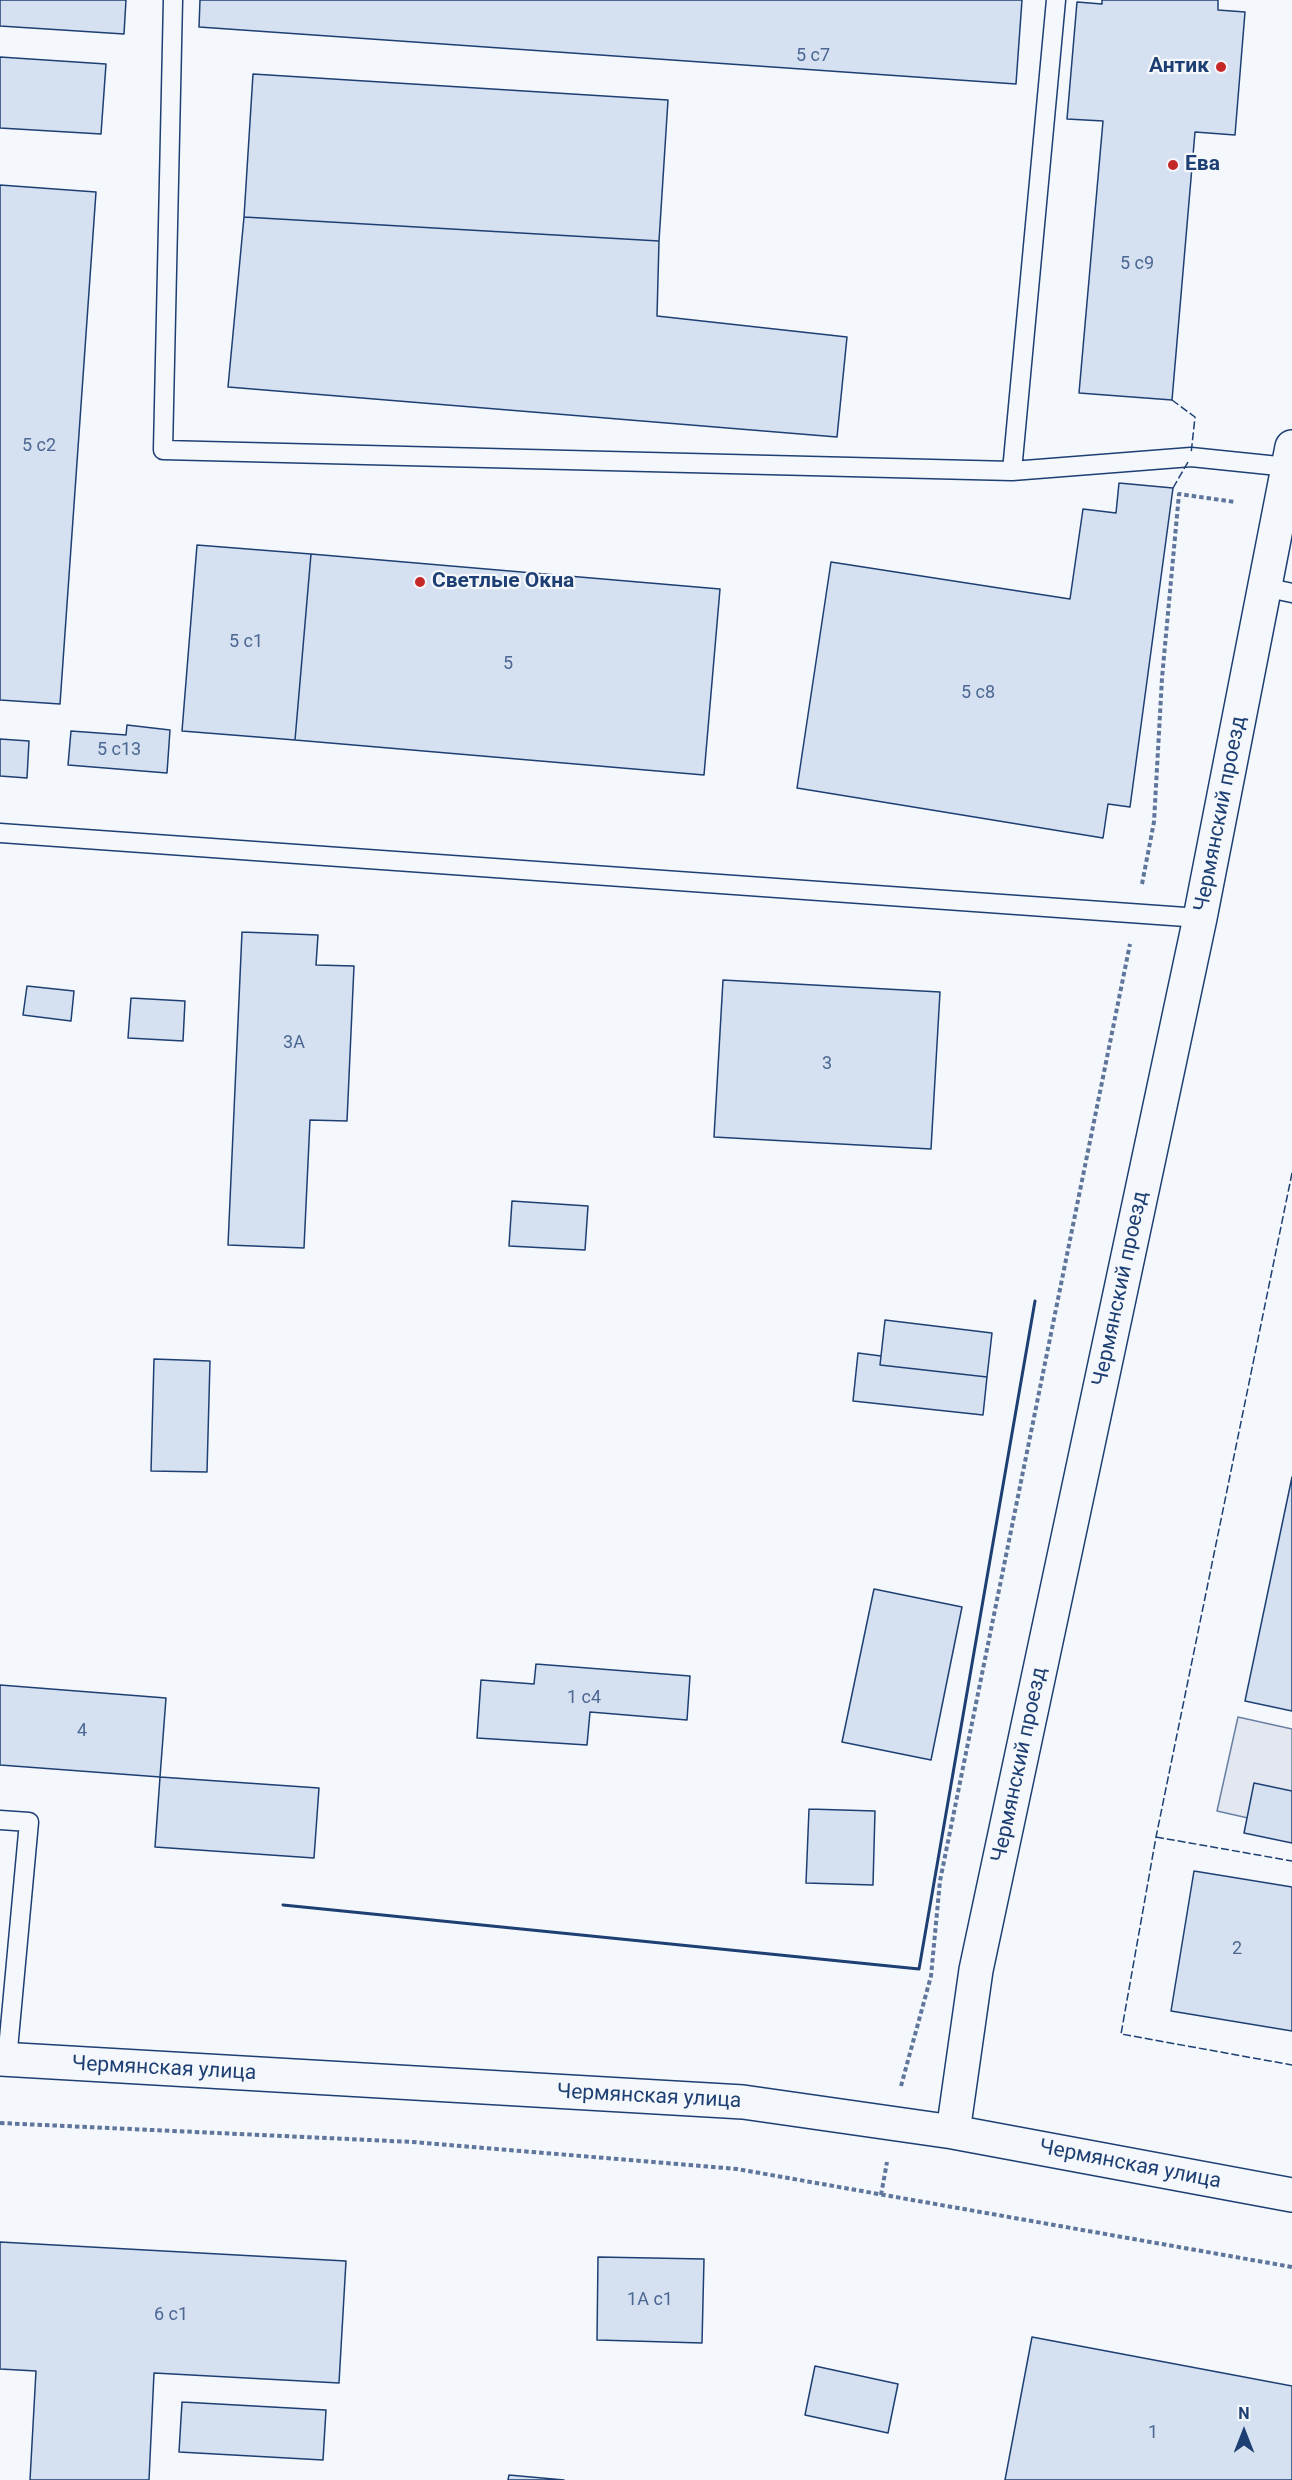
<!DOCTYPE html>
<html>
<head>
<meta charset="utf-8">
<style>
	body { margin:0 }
	#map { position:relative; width:1292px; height:2480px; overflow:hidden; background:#f4f7fb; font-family:Roboto,sans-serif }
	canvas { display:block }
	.north { position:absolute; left:1214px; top:2402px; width:60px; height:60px; -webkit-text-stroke:4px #f4f7fb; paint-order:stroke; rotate:0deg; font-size:16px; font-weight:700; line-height:24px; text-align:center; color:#1d3f73 }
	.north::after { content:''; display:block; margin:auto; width:21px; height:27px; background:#1d3f73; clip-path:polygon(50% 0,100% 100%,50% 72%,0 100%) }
</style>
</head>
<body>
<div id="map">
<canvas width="1292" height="2480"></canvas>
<div class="north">N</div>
</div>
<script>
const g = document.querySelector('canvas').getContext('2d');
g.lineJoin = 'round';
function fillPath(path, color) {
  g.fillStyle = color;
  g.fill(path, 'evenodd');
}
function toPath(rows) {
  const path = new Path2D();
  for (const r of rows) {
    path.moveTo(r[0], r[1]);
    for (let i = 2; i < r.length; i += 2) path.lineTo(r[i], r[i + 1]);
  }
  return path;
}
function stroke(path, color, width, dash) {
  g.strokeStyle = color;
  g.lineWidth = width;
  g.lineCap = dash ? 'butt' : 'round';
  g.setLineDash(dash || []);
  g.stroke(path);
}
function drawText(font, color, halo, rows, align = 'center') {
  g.font = font + ' Roboto,sans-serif';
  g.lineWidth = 4.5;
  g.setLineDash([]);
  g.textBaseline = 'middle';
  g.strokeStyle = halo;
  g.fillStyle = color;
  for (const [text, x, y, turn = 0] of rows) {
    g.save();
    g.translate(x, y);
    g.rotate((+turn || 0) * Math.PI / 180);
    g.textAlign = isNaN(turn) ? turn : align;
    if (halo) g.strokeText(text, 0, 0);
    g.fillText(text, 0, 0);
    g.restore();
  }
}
const parking = toPath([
	[1238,1717,1292,1729,1292,1828,1217,1811,1238,1717]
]);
fillPath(parking, '#e3e8f0');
stroke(parking, '#687fa3', 1.5);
const building = toPath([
	[0,0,126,0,124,34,0,26,0,0],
	[200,0,1022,0,1016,84,199,27,200,0],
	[1102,0,1218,0,1218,10,1245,12,1235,135,1195,132,1172,400,1079,393,1103,121,1067,119,1077,2,1102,4,1102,0],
	[0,57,106,64,101,134,0,128,0,57],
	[253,74,668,100,659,241,244,217,253,74],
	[0,185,96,192,60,704,0,700,0,185],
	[244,217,659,241,657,316,847,337,837,437,228,387,244,217],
	[1119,483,1173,488,1130,807,1108,804,1103,838,797,788,831,562,1070,599,1083,509,1116,513,1119,483],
	[197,545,311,554,295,740,182,731,197,545],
	[311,554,720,589,704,775,295,740,311,554],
	[127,725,170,730,167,773,68,765,71,731,126,735,127,725],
	[0,739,29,741,27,778,0,776,0,739],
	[242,932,318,935,316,965,354,966,347,1121,310,1120,304,1248,228,1245,242,932],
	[723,980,940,992,931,1149,714,1137,723,980],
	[27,986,74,991,71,1021,23,1015,27,986],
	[131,998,185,1001,183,1041,128,1038,131,998],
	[512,1201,588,1206,585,1250,509,1246,512,1201],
	[885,1320,992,1333,987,1377,880,1365,885,1320],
	[858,1353,881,1356,880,1365,987,1377,983,1415,853,1401,858,1353],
	[154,1359,210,1361,207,1472,151,1471,154,1359],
	[1292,1477,1292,1711,1245,1701,1292,1477],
	[874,1589,962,1607,931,1760,842,1742,874,1589],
	[536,1664,690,1676,687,1720,590,1712,587,1745,477,1738,481,1680,534,1684,536,1664],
	[0,1685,166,1698,160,1777,0,1765,0,1685],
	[160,1777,319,1788,314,1858,155,1847,160,1777],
	[1254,1783,1292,1791,1292,1843,1244,1833,1254,1783],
	[809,1809,875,1811,873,1885,806,1883,809,1809],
	[1194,1871,1292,1887,1292,2031,1171,2011,1194,1871],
	[0,2242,346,2261,339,2383,154,2373,149,2480,30,2480,36,2371,0,2369,0,2242],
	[598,2257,704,2259,702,2343,597,2340,598,2257],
	[1032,2337,1292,2386,1292,2480,1005,2480,1032,2337],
	[815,2366,898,2384,888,2433,805,2415,815,2366],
	[182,2402,326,2410,323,2460,179,2452,182,2402],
	[509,2475,564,2480,508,2480,509,2475]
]);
fillPath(building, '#d5e0f0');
stroke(building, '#1d3f73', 1.5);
const service = toPath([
	[173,0,163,450,1012,471,1191,457,1288,467],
	[1012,471,1056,0],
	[1264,587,1292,593],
	[0,833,1200,918],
	[0,1820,29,1822,7,2060]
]);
const minor = toPath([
	[0,2059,743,2102,953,2132,1292,2195],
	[953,2132,976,1970,1200,918,1292,447]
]);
stroke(service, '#1d3f73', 21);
stroke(minor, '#1d3f73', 36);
stroke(toPath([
	[1142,884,1154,822,1162,678,1179,494,1235,502],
	[901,2086,931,1976,940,1881,1130,944],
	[0,2123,413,2142,737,2169,1292,2267],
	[881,2195,887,2162]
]), '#5e769c', 4, [4.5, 3]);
stroke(service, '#f4f7fb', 18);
stroke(minor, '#f4f7fb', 33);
stroke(toPath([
	[1172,400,1195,417,1191,454],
	[1173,488,1188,462],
	[1292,1173,1156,1837,1121,2034,1292,2065],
	[1156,1837,1292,1861]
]), '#1d3f73', 1.5, [8, 3]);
stroke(toPath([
	[283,1905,919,1969,1035,1301]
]), '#1d3f73', 3);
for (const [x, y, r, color] of [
	[1221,67,6,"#c62828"],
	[1173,165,6,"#c62828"],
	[420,582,6,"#c62828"]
]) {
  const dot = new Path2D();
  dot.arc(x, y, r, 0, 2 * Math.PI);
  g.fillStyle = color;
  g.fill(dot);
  stroke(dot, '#f4f7fb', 2);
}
drawText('18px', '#4b6792', null, [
	["5 с7",813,56],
	["5 с9",1137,264],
	["5 с2",39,446],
	["5 с1",246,642],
	["5",508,664],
	["5 с8",978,693],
	["5 с13",119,750],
	["3А",294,1043],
	["3",827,1064],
	["1 c4",584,1698],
	["4",82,1731],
	["2",1237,1949],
	["1А с1",650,2300],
	["6 с1",171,2315],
	["1",1153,2433]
]);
drawText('bold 21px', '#1d3f73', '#f4f7fb', [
	["Антик",1209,67,"right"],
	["Ева",1185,165],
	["Светлые Окна",432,582]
], 'left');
drawText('21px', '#1d3f73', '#f4f7fb', [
	["Чермянский проезд",1221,814,-79],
	["Чермянский проезд",1121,1289,-78],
	["Чермянский проезд",1020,1765,-78],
	["Чермянская улица",164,2069,3],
	["Чермянская улица",649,2097,3],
	["Чермянская улица",1130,2165,11]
]);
</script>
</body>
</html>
